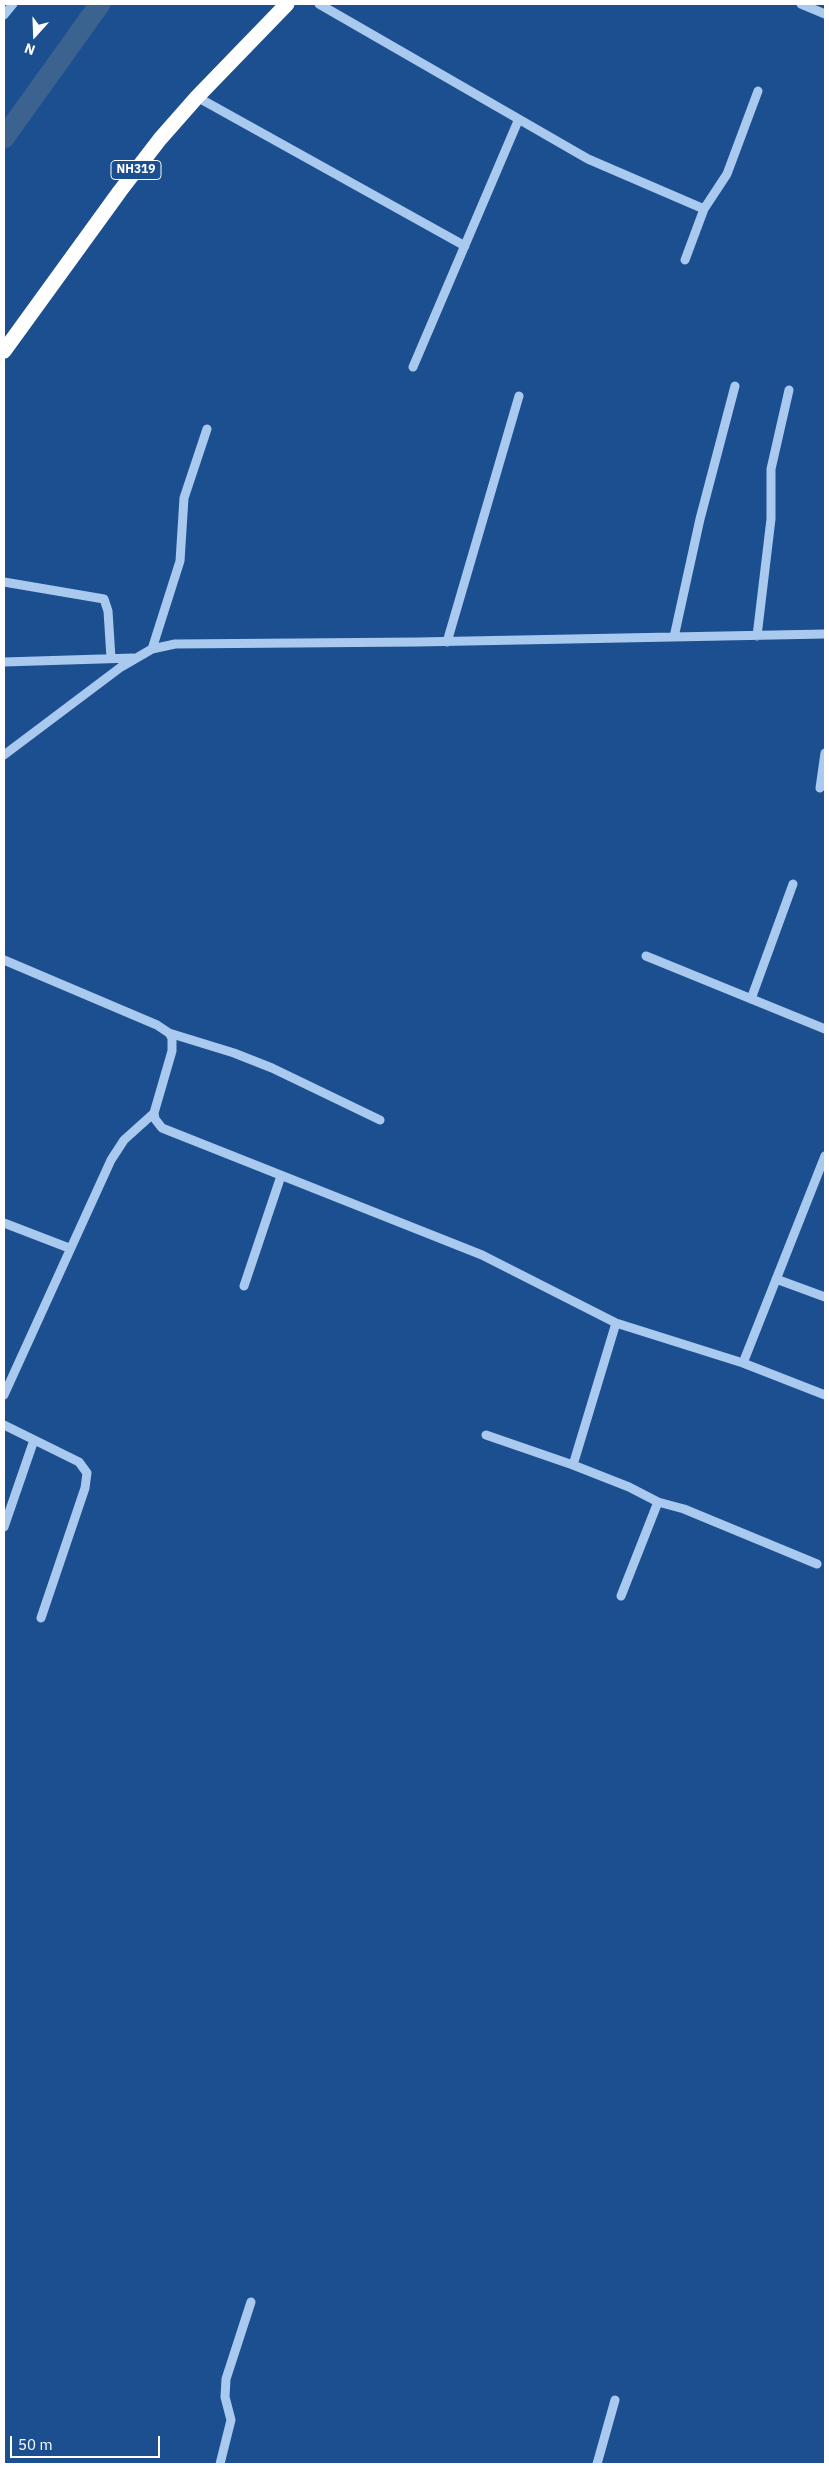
<!DOCTYPE html>
<html>
<head>
<meta charset="utf-8">
<style>
	body { margin:0 }
	#map { position:relative; width:829px; height:2468px; overflow:hidden; background:#1b4f8f; font-family:"IBM Plex Sans",sans-serif }
	canvas { display:block }
	.frame { position:absolute; inset:0; border:5px solid #fff; pointer-events:none }
	.north { position:absolute; left:10px; top:10px; width:50px; height:50px; -webkit-text-stroke:4px #1b4f8f; paint-order:stroke; rotate:200deg; font-size:14px; font-weight:700; line-height:20px; text-align:center; color:#fff }
	.north::after { content:''; display:block; margin:auto; width:18px; height:22px; background:#fff; clip-path:polygon(50% 0,100% 100%,50% 72%,0 100%) }
	.scale { position:absolute; left:10px; top:2436px; width:150px; height:22px; box-sizing:border-box; border:2px solid #fff; border-top:0; padding-left:6px; font-size:15px; line-height:18px; white-space:nowrap; color:#fff; -webkit-text-stroke:4px #1b4f8f; paint-order:stroke }
</style>
</head>
<body>
<div id="map">
<canvas width="829" height="2468"></canvas>
<div class="frame"></div>
<div class="north">N</div>
<div class="scale">50 m</div>
</div>
<script>
const g = document.querySelector('canvas').getContext('2d');
g.lineJoin = 'round';
function toPath(rows) {
  const path = new Path2D();
  for (const r of rows) {
    path.moveTo(r[0], r[1]);
    for (let i = 2; i < r.length; i += 2) path.lineTo(r[i], r[i + 1]);
  }
  return path;
}
function stroke(path, color, width, dash) {
  g.strokeStyle = color;
  g.lineWidth = width;
  g.lineCap = dash ? 'butt' : 'round';
  g.setLineDash(dash || []);
  g.stroke(path);
}
function drawText(font, color, halo, rows, align = 'center') {
  g.font = font + ' "IBM Plex Sans",sans-serif';
  g.lineWidth = 4;
  g.setLineDash([]);
  g.textBaseline = 'middle';
  g.strokeStyle = halo;
  g.fillStyle = color;
  for (const [text, x, y, turn = 0] of rows) {
    g.save();
    g.translate(x, y);
    g.rotate((+turn || 0) * Math.PI / 180);
    g.textAlign = isNaN(turn) ? turn : align;
    if (halo) g.strokeText(text, 0, 0);
    g.fillText(text, 0, 0);
    g.restore();
  }
}
stroke(toPath([
	[4,138,100,4]
]), '#3c6290', 21);
stroke(toPath([
	[319,4,588,159,704,209],
	[801,4,825,14],
	[4,15,13,4],
	[197,97,465,246],
	[685,260,704,209,727,174,758,91],
	[413,367,518,121],
	[4,582,104,599,108,611,111,658],
	[757,636,771,519,771,469,789,390],
	[674,637,700,519,735,386],
	[447,642,519,396],
	[152,649,180,561,184,498,207,429],
	[4,662,133,658],
	[4,755,121,667,152,649,175,644,418,642,825,634],
	[820,788,825,753],
	[646,956,825,1029],
	[4,960,157,1025,169,1033,172,1038,172,1051,154,1113,155,1119,162,1128,482,1255,616,1323,743,1363,825,1395],
	[751,999,793,884],
	[169,1033,234,1053,272,1068,380,1120],
	[4,1223,69,1248],
	[776,1279,825,1297],
	[244,1286,281,1176],
	[743,1363,825,1156],
	[4,1395,111,1160,124,1140,154,1113],
	[4,1425,79,1462,87,1473,85,1488,41,1618],
	[486,1435,573,1465,629,1487,658,1502,684,1509,817,1564],
	[573,1465,616,1323],
	[4,1527,34,1440],
	[621,1596,658,1502],
	[220,2464,231,2420,225,2397,226,2379,251,2302],
	[597,2464,615,2400]
]), '#a9c9ee', 9);
stroke(toPath([
	[4,351,120,191,160,139,197,97,287,4]
]), '#fff', 15);
for (const [x, y, w] of [
	[136,170,50]
]) {
  const box = new Path2D();
  box.roundRect(x - w / 2, y - 9.5, w, 19, 4);
  g.fillStyle = '#1b4f8f';
  g.fill(box);
  stroke(box, '#fff', 1);
}
drawText('bold 12px', '#fff', null, [
	["NH319",136,170]
]);
</script>
</body>
</html>
